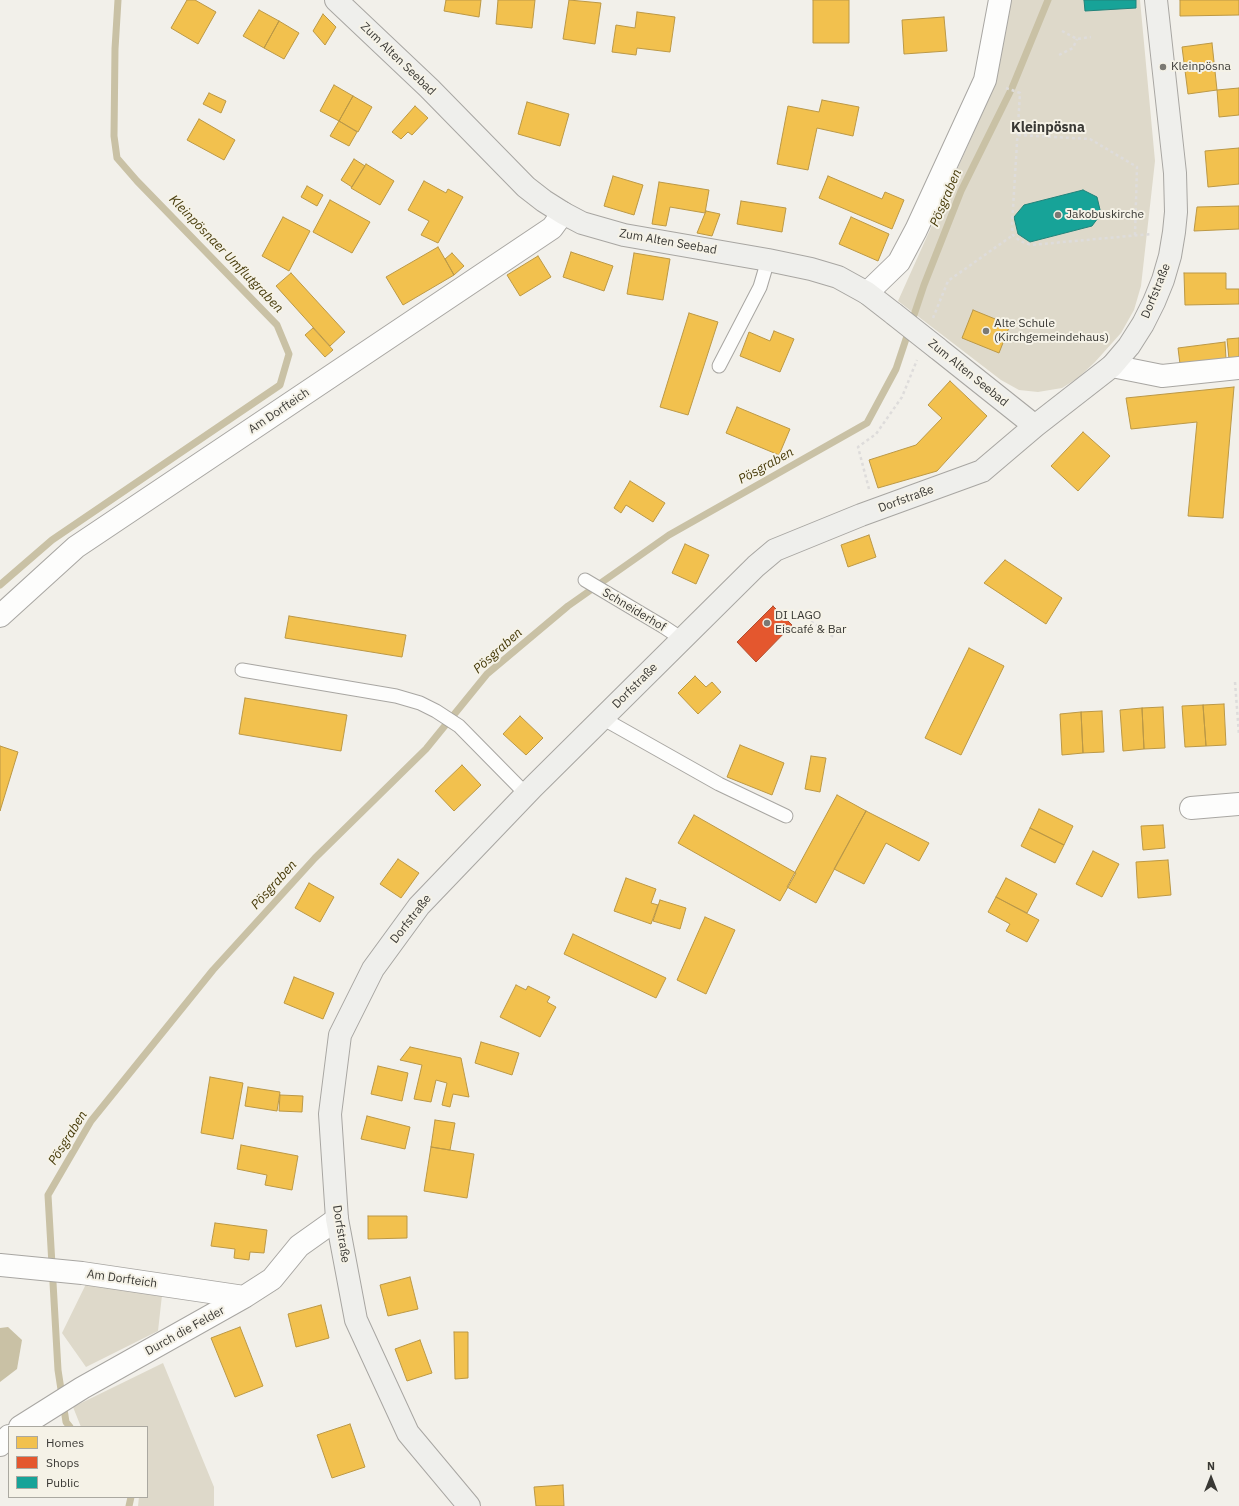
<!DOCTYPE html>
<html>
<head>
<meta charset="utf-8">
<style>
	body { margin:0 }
	#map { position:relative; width:1239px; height:1506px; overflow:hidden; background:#f2f0ea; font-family:"IBM Plex Sans",sans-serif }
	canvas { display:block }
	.legend { position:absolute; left:8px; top:1426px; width:140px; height:72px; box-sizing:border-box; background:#f5f2e7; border:1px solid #aaa8a0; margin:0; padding:5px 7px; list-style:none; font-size:12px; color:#3a3935 }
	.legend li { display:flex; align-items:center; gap:8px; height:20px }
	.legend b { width:20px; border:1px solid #aaa8a0 }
	.north { position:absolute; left:1191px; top:1458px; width:40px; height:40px; -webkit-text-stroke:3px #f5f2e7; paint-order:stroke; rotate:0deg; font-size:11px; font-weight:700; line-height:16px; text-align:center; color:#3a3935 }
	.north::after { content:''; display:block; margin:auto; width:14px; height:18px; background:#3a3935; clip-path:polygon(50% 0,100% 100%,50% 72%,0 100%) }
</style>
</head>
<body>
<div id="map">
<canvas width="1239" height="1506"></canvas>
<ul class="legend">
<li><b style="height:11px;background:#f2c14e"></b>Homes</li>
<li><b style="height:11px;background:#e4572e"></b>Shops</li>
<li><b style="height:11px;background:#17a398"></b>Public</li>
</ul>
<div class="north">N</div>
</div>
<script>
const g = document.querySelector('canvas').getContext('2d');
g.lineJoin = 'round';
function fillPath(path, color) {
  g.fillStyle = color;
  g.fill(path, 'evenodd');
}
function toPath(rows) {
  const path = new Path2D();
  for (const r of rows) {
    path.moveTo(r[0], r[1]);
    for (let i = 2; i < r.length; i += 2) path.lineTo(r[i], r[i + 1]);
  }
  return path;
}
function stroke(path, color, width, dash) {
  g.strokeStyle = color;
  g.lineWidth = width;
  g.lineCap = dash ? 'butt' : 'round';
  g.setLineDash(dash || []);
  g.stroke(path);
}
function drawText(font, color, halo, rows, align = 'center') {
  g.font = font + ' "IBM Plex Sans",sans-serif';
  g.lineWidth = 4;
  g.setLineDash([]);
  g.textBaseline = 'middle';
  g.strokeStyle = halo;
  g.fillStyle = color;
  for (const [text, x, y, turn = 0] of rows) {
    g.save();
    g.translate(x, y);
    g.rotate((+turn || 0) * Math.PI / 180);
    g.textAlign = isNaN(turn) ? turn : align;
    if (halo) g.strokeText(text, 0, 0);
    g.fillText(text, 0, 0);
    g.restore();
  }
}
fillPath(toPath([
	[1011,0,1140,0,1155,161,1141,286,1134,310,1121,333,1095,362,1078,378,1062,388,1038,392,1019,390,1001,380,898,301,991,94,1000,59],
	[86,1284,162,1295,158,1331,86,1367,62,1333],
	[163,1363,214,1487,214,1506,138,1506,139,1497,147,1497,147,1427,81,1427,73,1407]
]), '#ded9ca');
fillPath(toPath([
	[8,1327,22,1340,17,1369,0,1382,0,1328]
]), '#c9c1a5');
const homes = toPath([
	[187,0,195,0,216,12,198,44,171,28,187,0],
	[446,0,481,0,479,17,444,11,446,0],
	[498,0,535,0,532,28,496,24,498,0],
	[569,0,601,3,595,44,563,39,569,0],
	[813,0,849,0,849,43,813,43,813,0],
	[1180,0,1239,0,1239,15,1180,16,1180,0],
	[259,10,279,21,264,48,243,36,259,10],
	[637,12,675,17,670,52,637,48,636,55,612,52,616,25,635,28,637,12],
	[323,14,336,27,325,45,313,31,323,14],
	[944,17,947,51,904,54,902,20,944,17],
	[279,21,299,33,284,59,264,48,279,21],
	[1212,43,1217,90,1188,94,1182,47,1212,43],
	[334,85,353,96,339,121,320,111,334,85],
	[1239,88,1239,115,1219,117,1217,90,1239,88],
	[209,93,226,101,221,113,203,104,209,93],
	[353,96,372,107,358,132,339,121,353,96],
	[822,100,859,107,853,136,817,128,808,170,777,164,788,106,819,112,822,100],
	[527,102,569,114,560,146,518,134,527,102],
	[415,106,428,118,412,135,408,132,401,139,392,132,415,106],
	[199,119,235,140,224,160,187,140,199,119],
	[339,121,357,132,349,146,330,136,339,121],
	[1239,148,1239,184,1208,187,1205,151,1239,148],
	[354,159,365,166,352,187,341,180,354,159],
	[366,164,394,181,380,205,351,188,366,164],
	[613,176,643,185,634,215,604,206,613,176],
	[828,176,882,199,885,192,904,200,892,229,819,198,828,176],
	[424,181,446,193,448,189,463,197,438,243,421,235,429,221,408,210,424,181],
	[659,182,709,190,705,213,670,207,666,226,652,224,659,182],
	[307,186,323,195,317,206,301,197,307,186],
	[330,200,370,222,352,253,313,232,330,200],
	[741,201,786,208,782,232,737,224,741,201],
	[1239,206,1239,229,1194,231,1197,207,1239,206],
	[706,211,720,214,712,236,697,233,706,211],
	[283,217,310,231,289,271,262,256,283,217],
	[851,217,889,234,878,261,839,244,851,217],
	[438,247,454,275,403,305,386,277,438,247],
	[571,252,613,266,604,291,563,277,571,252],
	[452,253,464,266,454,275,445,259,452,253],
	[634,253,670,259,663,300,627,294,634,253],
	[538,256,551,277,520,296,507,275,538,256],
	[291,273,345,332,330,346,276,286,291,273],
	[1184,273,1226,273,1226,289,1239,289,1239,304,1185,305,1184,273],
	[973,310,1010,325,999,353,962,338,973,310],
	[689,313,718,322,688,415,660,407,689,313],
	[313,328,333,350,325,357,305,335,313,328],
	[774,331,794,339,780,372,740,356,749,332,770,341,774,331],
	[1239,338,1239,358,1229,359,1227,339,1239,338],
	[1225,342,1226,359,1180,364,1178,348,1225,342],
	[950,381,987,416,937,471,878,488,869,460,916,445,942,418,928,405,950,381],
	[1234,387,1223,518,1188,516,1197,422,1131,429,1126,398,1234,387],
	[737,407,790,429,779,455,726,433,737,407],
	[1083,432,1110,456,1078,491,1051,466,1083,432],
	[630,481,665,503,653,522,626,505,621,513,614,508,630,481],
	[869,535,876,557,848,567,841,545,869,535],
	[685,544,709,555,696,584,672,573,685,544],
	[1005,560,1062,598,1046,624,984,583,1005,560],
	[289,616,406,635,402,657,285,638,289,616],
	[969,648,1004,666,961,755,925,738,969,648],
	[695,676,706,687,712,682,721,692,698,714,678,693,695,676],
	[245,698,347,715,341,751,239,734,245,698],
	[1224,704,1226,745,1206,746,1203,705,1224,704],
	[1203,705,1206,746,1185,747,1182,706,1203,705],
	[1163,707,1165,748,1144,749,1142,708,1163,707],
	[1142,708,1144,749,1123,751,1120,710,1142,708],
	[1102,711,1104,752,1083,753,1081,712,1102,711],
	[1081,712,1083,753,1062,755,1060,714,1081,712],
	[520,716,543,738,526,755,503,734,520,716],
	[740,745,784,763,772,795,727,777,740,745],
	[0,746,18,752,0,811,0,746],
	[811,756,826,758,820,792,805,789,811,756],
	[462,765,481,785,454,811,435,791,462,765],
	[837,795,866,811,816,903,787,887,837,795],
	[1039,809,1073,826,1064,845,1030,828,1039,809],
	[866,811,929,843,919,861,886,843,864,884,834,869,866,811],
	[694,815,796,873,780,901,678,843,694,815],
	[1163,825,1165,848,1143,850,1141,826,1163,825],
	[1030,828,1064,845,1055,863,1021,846,1030,828],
	[1093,851,1119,864,1102,897,1076,884,1093,851],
	[398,859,419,873,401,898,380,884,398,859],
	[1168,860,1171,895,1138,898,1136,862,1168,860],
	[626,878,656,889,651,903,658,905,651,924,614,911,626,878],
	[1006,878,1037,894,1027,913,996,897,1006,878],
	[309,883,334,897,320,922,295,908,309,883],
	[996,897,1039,920,1027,942,1006,931,1010,924,988,912,996,897],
	[660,900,686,908,680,929,653,921,660,900],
	[705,917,735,930,706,994,677,980,705,917],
	[573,934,666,978,656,998,564,954,573,934],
	[294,977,334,993,323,1019,284,1003,294,977],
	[516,985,526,990,528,986,550,997,547,1002,556,1007,540,1037,500,1017,516,985],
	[481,1042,519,1053,512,1075,475,1063,481,1042],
	[410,1047,461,1058,469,1097,453,1094,450,1107,442,1105,447,1083,436,1080,431,1102,414,1099,422,1065,400,1060,410,1047],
	[378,1066,408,1073,402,1101,371,1094,378,1066],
	[210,1077,243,1083,233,1139,201,1133,210,1077],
	[248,1087,280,1092,277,1111,245,1106,248,1087],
	[280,1095,303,1096,302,1112,279,1111,280,1095],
	[367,1116,410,1127,405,1149,361,1139,367,1116],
	[435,1120,455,1123,450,1150,431,1147,435,1120],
	[241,1145,298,1156,292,1190,265,1185,267,1175,237,1169,241,1145],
	[431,1147,474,1154,467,1198,424,1191,431,1147],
	[368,1216,407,1216,407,1238,368,1239,368,1216],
	[215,1223,267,1230,264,1253,250,1252,249,1260,234,1258,235,1249,211,1246,215,1223],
	[410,1277,418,1309,388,1316,380,1285,410,1277],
	[321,1305,329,1338,296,1347,288,1314,321,1305],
	[240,1327,263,1386,235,1397,211,1338,240,1327],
	[454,1332,468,1332,468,1378,455,1379,454,1332],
	[420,1340,432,1373,407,1381,395,1349,420,1340],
	[350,1424,365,1467,332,1478,317,1435,350,1424],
	[563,1485,564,1506,536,1506,534,1487,563,1485]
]);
fillPath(homes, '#f2c14e');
stroke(homes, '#bb9846', 1);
const shops = toPath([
	[773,606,792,625,756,662,737,642,773,606]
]);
fillPath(shops, '#e4572e');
stroke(shops, '#b14e30', 1);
const public = toPath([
	[1084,0,1136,0,1136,8,1085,11,1084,0],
	[1083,190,1097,197,1101,214,1092,226,1030,242,1018,234,1014,217,1024,205,1083,190]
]);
fillPath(public, '#17a398');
stroke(public, '#22837a', 1);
stroke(toPath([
	[0,585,52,540,280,385,289,354,277,325,137,181,117,158,114,136,115,49,118,0],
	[70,1427,66,1422,58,1370,48,1195,91,1121,213,970,315,858,426,749,487,674,568,606,669,535,867,423,896,369,924,285,961,191,1012,88,1048,0],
	[129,1506,131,1497]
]), '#c9c1a5', 7);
const lane = toPath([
	[719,366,760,287,768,260],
	[585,580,664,627,682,639],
	[242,670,396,696,420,703,436,711,459,726,526,794],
	[602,718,719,784,786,816]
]);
const street = toPath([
	[867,293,899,262,916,230,985,80,1000,0],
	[1112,366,1162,376,1239,368],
	[0,616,76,547,552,228,563,213],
	[1191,808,1239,804],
	[0,1265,82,1273,244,1297],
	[20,1427,82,1388,244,1297,272,1279,299,1246,337,1219],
	[0,1445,9,1436]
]);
const secondary = toPath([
	[336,0,429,88,526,187,544,201,563,213,582,223,624,235,768,260,811,269,838,277,867,293,894,314],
	[937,348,1035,426],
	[469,1506,408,1433,356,1320,337,1219,330,1114,340,1035,373,969,419,906,533,787,756,566,775,550,861,515,982,471,1035,426,1112,366,1129,346,1143,324,1154,302,1163,280,1170,256,1174,232,1176,212,1175,173,1156,0]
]);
stroke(lane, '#a8a6a2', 15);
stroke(street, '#a8a6a2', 24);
stroke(secondary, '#a8a6a2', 24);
stroke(toPath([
	[1062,31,1077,39,1091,37],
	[1059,55,1073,48,1077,39],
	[1006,88,1020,93,1012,225,1013,235,1020,241,1031,245,1151,234],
	[1018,135,1090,139,1137,167,1135,235],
	[933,318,948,281,1013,235],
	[869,489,858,447,876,434,902,397,917,360],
	[806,618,835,638],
	[1235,682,1239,735]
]), '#dedcdb', 2.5, [3, 3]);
stroke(lane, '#fdfdfc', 13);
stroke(street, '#fdfdfc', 22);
stroke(secondary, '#efefec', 22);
const secondaryBridge = toPath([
	[894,314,937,348]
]);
stroke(secondaryBridge, '#a8a6a2', 24, []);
stroke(secondaryBridge, '#efefec', 22);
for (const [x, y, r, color] of [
	[1163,67,4,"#7a7974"],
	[1058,215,4,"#7a7974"],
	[986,331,4,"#7a7974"],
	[767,623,4,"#7a7974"]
]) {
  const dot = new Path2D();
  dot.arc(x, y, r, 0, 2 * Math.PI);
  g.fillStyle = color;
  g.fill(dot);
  stroke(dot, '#f5f2e7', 1.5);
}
drawText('12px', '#3a3935', '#f5f2e7', [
	["Zum Alten Seebad",398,59,44],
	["Zum Alten Seebad",668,242,10],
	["Dorfstraße",1156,291,-68],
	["Zum Alten Seebad",968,373,39],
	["Am Dorfteich",279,411,-34],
	["Dorfstraße",906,499,-20],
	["Schneiderhof",634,610,31],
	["Dorfstraße",635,686,-45],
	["Dorfstraße",411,919,-52],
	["Dorfstraße",341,1234,81],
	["Am Dorfteich",122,1279,8],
	["Durch die Felder",185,1331,-29]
]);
drawText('12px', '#3a3935', '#f5f2e7', [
	["Kleinpösna",1171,67],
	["Jakobuskirche",1066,215],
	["Alte Schule",994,324],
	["(Kirchgemeindehaus)",994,338],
	["DI LAGO",775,616],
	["Eiscafé & Bar",775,630]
], 'left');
drawText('italic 13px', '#473b0a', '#f5f2e7', [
	["Pösgraben",946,198,-67],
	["Kleinpösnaer Umflutgraben",226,254,46],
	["Pösgraben",766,466,-29],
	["Pösgraben",498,651,-42],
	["Pösgraben",274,885,-48],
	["Pösgraben",68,1138,-58]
]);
drawText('bold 14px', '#3a3935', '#f5f2e7', [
	["Kleinpösna",1048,128]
]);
</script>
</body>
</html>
